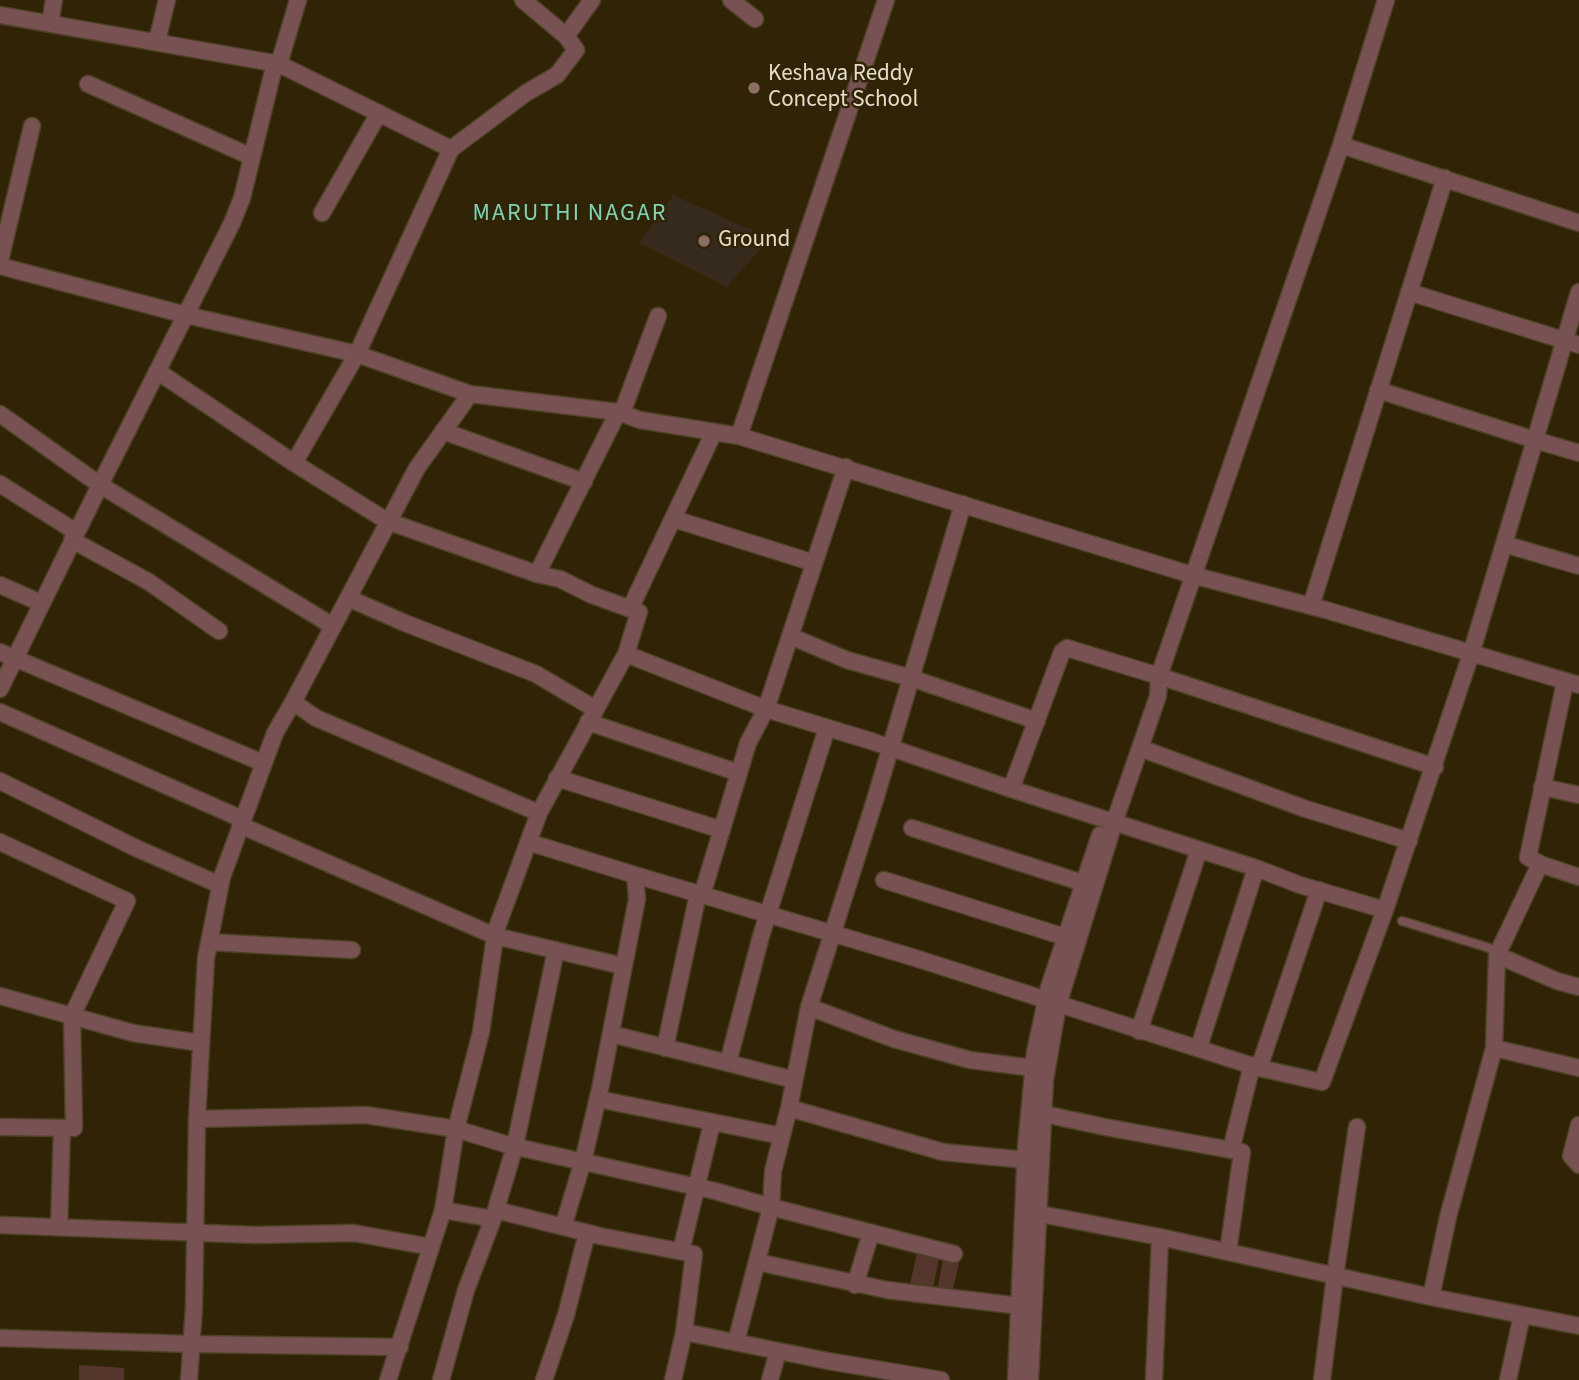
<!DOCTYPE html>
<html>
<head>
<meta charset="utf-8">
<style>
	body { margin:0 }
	canvas { display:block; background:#302306 }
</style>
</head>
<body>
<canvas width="1579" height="1380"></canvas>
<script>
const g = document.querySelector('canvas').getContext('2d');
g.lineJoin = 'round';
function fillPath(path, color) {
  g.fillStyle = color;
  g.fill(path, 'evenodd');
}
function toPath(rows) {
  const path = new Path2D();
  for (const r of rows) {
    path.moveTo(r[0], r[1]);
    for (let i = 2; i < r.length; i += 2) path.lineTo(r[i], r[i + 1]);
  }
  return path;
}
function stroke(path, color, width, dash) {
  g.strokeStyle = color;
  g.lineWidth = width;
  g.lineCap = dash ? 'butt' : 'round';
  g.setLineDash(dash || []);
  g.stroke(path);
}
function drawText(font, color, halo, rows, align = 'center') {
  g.font = font + ' "Source Sans 3",sans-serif';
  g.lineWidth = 5;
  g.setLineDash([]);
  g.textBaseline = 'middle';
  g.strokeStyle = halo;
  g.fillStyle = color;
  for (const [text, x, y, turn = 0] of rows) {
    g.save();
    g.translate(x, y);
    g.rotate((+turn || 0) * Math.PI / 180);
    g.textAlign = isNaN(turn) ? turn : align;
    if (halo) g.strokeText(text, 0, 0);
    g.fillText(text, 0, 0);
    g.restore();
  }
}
fillPath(toPath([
	[673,195,770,238,727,287,639,243]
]), '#352a1b');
fillPath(toPath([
	[918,1249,940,1253,933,1289,910,1284],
	[944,1255,960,1258,952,1294,937,1291],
	[79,1365,124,1368,124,1380,79,1380]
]), '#55362d');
const lane = toPath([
	[1402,921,1499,951]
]);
const street = toPath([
	[523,0,566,36],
	[592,0,566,36,576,50,557,75,526,93,451,149,357,354,294,463,387,521,537,574,560,579,592,595,639,612,626,654],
	[731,0,755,19],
	[0,15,279,64,451,149],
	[50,23,54,0],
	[157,41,167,0],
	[279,64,298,0],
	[88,84,252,157],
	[1341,145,1579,223],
	[322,213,379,113],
	[0,261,32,126],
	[0,266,186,315,357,354,470,394,618,412,640,420,739,436,1192,575,1326,610,1579,685],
	[1409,292,1579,345],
	[157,371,294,463],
	[1378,390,1535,440,1579,292],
	[622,413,658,316],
	[0,414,100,485,333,626],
	[443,431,584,482],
	[739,436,886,0],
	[0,484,76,532],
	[963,504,911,678,1037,721],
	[674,519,814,563],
	[72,540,149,582,219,631],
	[1504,544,1579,566],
	[537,574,618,412],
	[0,585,41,603],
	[348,598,405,623,536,674,595,709],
	[1311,606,1445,178],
	[630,609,714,432],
	[790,636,847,660,911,678,875,800,809,1007],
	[0,652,263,763],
	[0,689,100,485,232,223,242,198,275,63],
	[293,702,316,718,539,813,626,654,766,709,871,741,1011,789,1256,868,1300,885,1385,910,1471,654,1535,440,1579,453],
	[0,712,242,819],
	[588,722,739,773],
	[1140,748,1303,808,1409,841],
	[557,778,722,830],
	[0,781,136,848,220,885],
	[1542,787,1579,795],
	[1011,789,1062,652,1067,648,1159,676,1435,767],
	[240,825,495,936,623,966],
	[912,828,1083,883],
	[0,842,127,901,72,1016,74,1128,0,1127],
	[528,842,635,875],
	[1540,864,1528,857,1565,682],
	[884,880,1065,937],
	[702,895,748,743,766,709,846,467],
	[209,942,352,950],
	[1497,955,1557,981,1579,987],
	[0,996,133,1033,201,1043],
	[1139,1031,1199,850],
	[611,1034,728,1063],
	[1199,1047,1256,868],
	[665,1048,698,894],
	[1494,1048,1579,1068],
	[1259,1068,1319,890],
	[794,1080,728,1063,761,936,827,728],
	[598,1099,782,1136],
	[1044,1114,1105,1127,1242,1152,1228,1252],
	[197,1119,366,1115,456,1129,512,1146,715,1191,771,1207,773,1171,789,1108],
	[1579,1125,1571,1156,1579,1165],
	[1231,1150,1252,1065],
	[1026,1160,943,1152,789,1108,809,1007,894,1039,970,1060,1033,1068],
	[496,1210,600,1236,694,1254,684,1332,828,1361,941,1380],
	[1030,1212,1160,1237,1431,1297,1579,1326],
	[493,1219,515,1146,556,950],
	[0,1225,255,1235,354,1233,431,1247],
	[59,1227,62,1128],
	[563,1227,583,1161,600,1089,637,899,635,875,912,957,1259,1068,1322,1082,1385,910],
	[681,1251,712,1123],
	[757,1262,887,1290,1020,1306],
	[855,1285,871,1233],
	[1431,1297,1448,1217,1494,1048,1497,955,1540,864,1579,877],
	[0,1338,191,1344,400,1347],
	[736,1342,771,1207,954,1254],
	[189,1380,194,1307,197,1119,206,958,222,877,275,733,293,702,417,468,470,394],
	[388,1380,443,1210],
	[441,1380,466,1290,493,1219,443,1210,456,1129,481,1032,496,930,539,813],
	[544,1380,566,1315,587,1233],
	[673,1380,684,1332],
	[770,1380,778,1351],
	[1016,1380,1026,1146,1035,1052,1049,987,1100,835],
	[1030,1380,1045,1080,1058,1005,1114,823,1158,696,1159,676,1341,145,1386,0],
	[1154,1380,1160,1237],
	[1322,1380,1335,1276,1357,1127],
	[1508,1380,1522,1315]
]);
stroke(lane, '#4d4126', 11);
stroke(street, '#4d4126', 19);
stroke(lane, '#785152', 8);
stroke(street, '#785152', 16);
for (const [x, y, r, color] of [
	[754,88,7,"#8d6e63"],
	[704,241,7,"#8d6e63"]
]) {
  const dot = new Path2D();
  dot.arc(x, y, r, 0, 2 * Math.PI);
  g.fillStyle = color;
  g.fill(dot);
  stroke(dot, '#302306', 2.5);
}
drawText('23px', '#e5ddcc', '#302306', [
	["Keshava Reddy",768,75],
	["Concept School",768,101],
	["Ground",718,241]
], 'left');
g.letterSpacing = '2px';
drawText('24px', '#7cd6b5', '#302306', [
	["MARUTHI NAGAR",570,215]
]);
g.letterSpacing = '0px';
</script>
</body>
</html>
